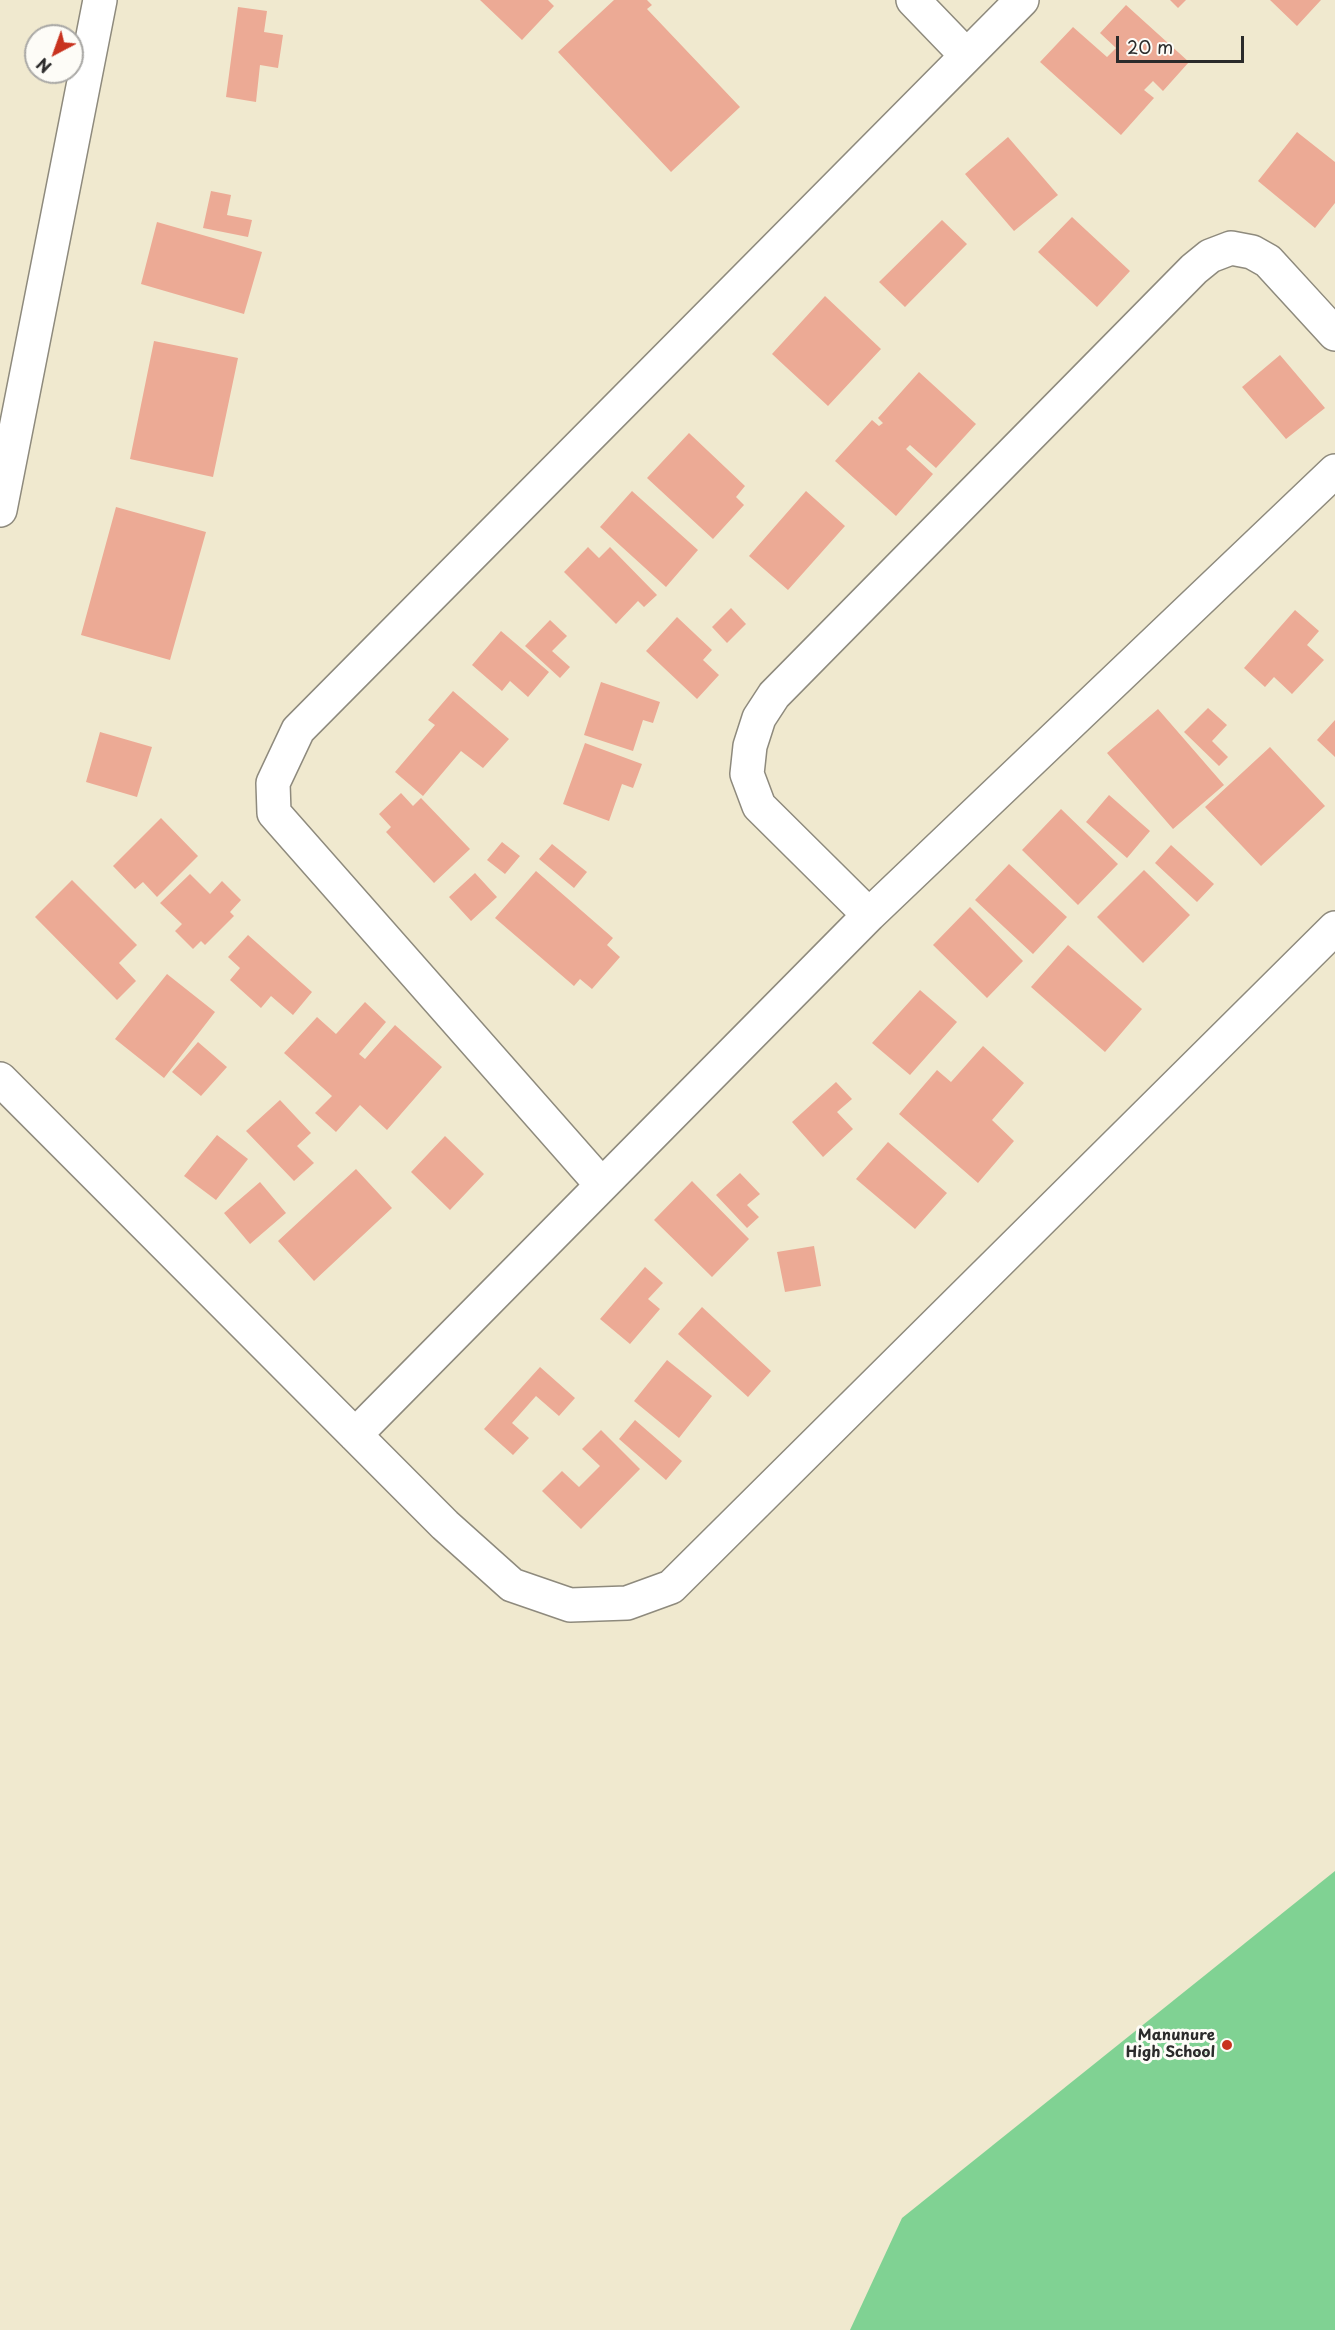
<!DOCTYPE html>
<html>
<head>
<meta charset="utf-8">
<style>
	body { margin:0 }
	#map { position:relative; width:1335px; height:2330px; overflow:hidden; background:#f0e9cf; font-family:"Playpen Sans",sans-serif }
	canvas { display:block }
	.north { position:absolute; left:24px; top:24px; width:60px; height:60px; box-sizing:border-box; background:#fdfcf7; border:2px solid #a9a8a5; border-radius:50%; rotate:221deg; font-size:16px; font-weight:700; line-height:24px; text-align:center; color:#2b2b2b }
	.north::after { content:''; display:block; margin:auto; width:21px; height:27px; background:#c8321e; clip-path:polygon(50% 0,100% 100%,50% 72%,0 100%) }
	.scale { position:absolute; left:1116px; top:36px; width:128px; height:27px; box-sizing:border-box; border:3px solid #2b2b2b; border-top:0; padding-left:8px; font-size:18px; line-height:21px; white-space:nowrap; color:#2b2b2b; -webkit-text-stroke:4px #fdfcf7; paint-order:stroke }
</style>
</head>
<body>
<div id="map">
<canvas width="1335" height="2330"></canvas>
<div class="north">N</div>
<div class="scale">20 m</div>
</div>
<script>
const g = document.querySelector('canvas').getContext('2d');
g.lineJoin = 'round';
function fillPath(path, color) {
  g.fillStyle = color;
  g.fill(path, 'evenodd');
}
function toPath(rows) {
  const path = new Path2D();
  for (const r of rows) {
    path.moveTo(r[0], r[1]);
    for (let i = 2; i < r.length; i += 2) path.lineTo(r[i], r[i + 1]);
  }
  return path;
}
function stroke(path, color, width, dash) {
  g.strokeStyle = color;
  g.lineWidth = width;
  g.lineCap = dash ? 'butt' : 'round';
  g.setLineDash(dash || []);
  g.stroke(path);
}
function drawText(font, color, halo, rows, align = 'center') {
  g.font = font + ' "Playpen Sans",sans-serif';
  g.lineWidth = 6;
  g.setLineDash([]);
  g.textBaseline = 'middle';
  g.strokeStyle = halo;
  g.fillStyle = color;
  for (const [text, x, y, turn = 0] of rows) {
    g.save();
    g.translate(x, y);
    g.rotate((+turn || 0) * Math.PI / 180);
    g.textAlign = isNaN(turn) ? turn : align;
    if (halo) g.strokeText(text, 0, 0);
    g.fillText(text, 0, 0);
    g.restore();
  }
}
fillPath(toPath([
	[1335,1871,1335,2330,850,2330,902,2218]
]), '#80d293');
fillPath(toPath([
	[480,0,548,0,554,6,522,40],
	[614,0,647,0,652,5,647,9,740,107,671,172,558,52],
	[1170,0,1186,0,1178,8],
	[1270,0,1321,0,1297,26],
	[1126,5,1189,62,1163,91,1153,81,1144,90,1154,98,1121,135,1040,62,1073,27,1107,57,1116,48,1100,33],
	[238,7,267,11,264,32,283,35,278,68,260,65,256,102,226,97],
	[1297,132,1335,162,1335,203,1315,228,1258,181],
	[1008,137,1058,195,1014,231,965,174],
	[211,191,231,195,227,215,252,220,248,237,203,228],
	[1072,217,1130,271,1097,307,1038,252],
	[942,220,967,244,905,307,879,282],
	[157,222,262,252,244,314,141,284],
	[825,296,881,349,828,406,772,354],
	[154,341,238,358,213,477,130,459],
	[1280,355,1325,408,1286,439,1242,387],
	[919,372,976,424,936,468,910,445,906,449,933,474,896,516,835,461,872,420,879,426,883,423,878,418],
	[689,433,745,486,736,497,744,505,713,539,647,478],
	[632,491,698,550,666,587,600,527],
	[806,491,845,526,788,590,749,556],
	[116,507,206,532,170,660,81,635],
	[588,547,599,558,610,547,657,595,644,607,638,601,616,624,564,572],
	[731,608,746,624,727,643,712,627],
	[1295,610,1319,631,1307,645,1324,660,1292,694,1274,677,1265,687,1244,668],
	[677,617,712,650,703,660,719,675,697,699,646,651],
	[550,620,567,636,552,651,570,667,560,678,525,646],
	[501,631,549,672,528,697,510,681,502,691,472,665],
	[601,682,660,702,653,723,643,720,633,751,584,735],
	[453,691,509,739,483,768,461,751,423,796,395,772,435,725,428,720],
	[1208,708,1227,725,1212,741,1228,757,1219,766,1184,732],
	[1158,709,1224,785,1173,829,1107,753],
	[1335,720,1335,757,1317,740],
	[100,732,152,747,137,797,86,782],
	[585,743,642,764,633,788,622,784,609,821,563,804],
	[1270,747,1325,806,1261,866,1205,807],
	[401,793,413,806,421,798,470,849,434,883,386,832,391,827,379,814],
	[1109,795,1150,831,1127,858,1086,822],
	[1061,809,1118,864,1078,905,1022,850],
	[161,818,198,856,157,897,143,882,135,889,113,866],
	[502,842,520,856,505,874,487,860],
	[552,844,587,872,574,888,539,859],
	[1171,845,1214,884,1197,902,1155,863],
	[1009,864,1067,917,1033,954,975,900],
	[1144,870,1190,915,1143,963,1097,917],
	[536,871,613,938,607,945,620,957,592,989,580,979,574,986,495,918],
	[475,873,497,897,471,921,449,897],
	[190,874,210,894,222,881,241,900,230,912,234,916,205,945,201,941,193,949,175,931,182,924,160,903],
	[72,880,137,945,119,963,136,981,117,1000,35,917],
	[970,907,1023,961,987,998,933,945],
	[248,935,312,992,293,1015,271,996,261,1008,230,980,240,968,228,957],
	[1068,945,1142,1009,1105,1052,1031,987],
	[167,974,215,1012,164,1078,115,1039],
	[920,990,957,1022,910,1075,872,1043],
	[365,1002,386,1022,359,1054,365,1059,395,1025,442,1067,387,1130,360,1105,336,1132,315,1113,332,1096,284,1053,317,1017,336,1034],
	[198,1042,227,1067,201,1096,172,1072],
	[983,1046,1024,1083,992,1120,1014,1141,978,1183,899,1114,937,1070,951,1082],
	[836,1082,852,1099,837,1112,853,1129,823,1157,792,1122],
	[280,1100,311,1133,297,1146,314,1163,294,1181,246,1131],
	[217,1135,248,1159,216,1200,184,1176],
	[445,1136,484,1174,450,1210,411,1172],
	[888,1142,947,1193,915,1229,856,1179],
	[356,1169,392,1208,314,1281,278,1241],
	[740,1173,760,1194,747,1205,759,1217,747,1228,716,1195],
	[692,1181,749,1239,712,1277,654,1220],
	[260,1182,286,1213,250,1244,224,1213],
	[814,1246,821,1286,785,1292,777,1252],
	[645,1267,663,1283,648,1299,660,1309,630,1344,600,1319],
	[702,1307,771,1371,748,1397,678,1334],
	[667,1360,712,1396,679,1438,634,1401],
	[540,1367,575,1398,559,1416,536,1396,512,1423,529,1438,513,1455,484,1429],
	[635,1420,682,1461,666,1480,619,1439],
	[601,1430,640,1469,581,1529,542,1491,562,1471,579,1487,600,1466,582,1449]
]), '#ecaa95');
const street = toPath([
	[913,0,966,55],
	[0,510,100,0],
	[869,915,759,806,747,774,750,746,759,718,774,695,1194,269,1210,256,1231,248,1252,252,1268,261,1335,334],
	[0,1079,445,1525,512,1585,570,1605,627,1603,671,1587,1335,928],
	[601,1184,274,813,273,783,298,730,1022,0],
	[355,1435,869,915,1335,471]
]);
stroke(street, '#8e8a7d', 36);
stroke(street, '#fff', 33);
for (const [x, y, r, color] of [
	[1227,2045,6,"#c8321e"]
]) {
  const dot = new Path2D();
  dot.arc(x, y, r, 0, 2 * Math.PI);
  g.fillStyle = color;
  g.fill(dot);
  stroke(dot, '#fdfcf7', 2);
}
drawText('bold 15px', '#2b2b2b', '#fdfcf7', [
	["Manunure",1215,2036],
	["High School",1215,2053]
], 'right');
</script>
</body>
</html>
